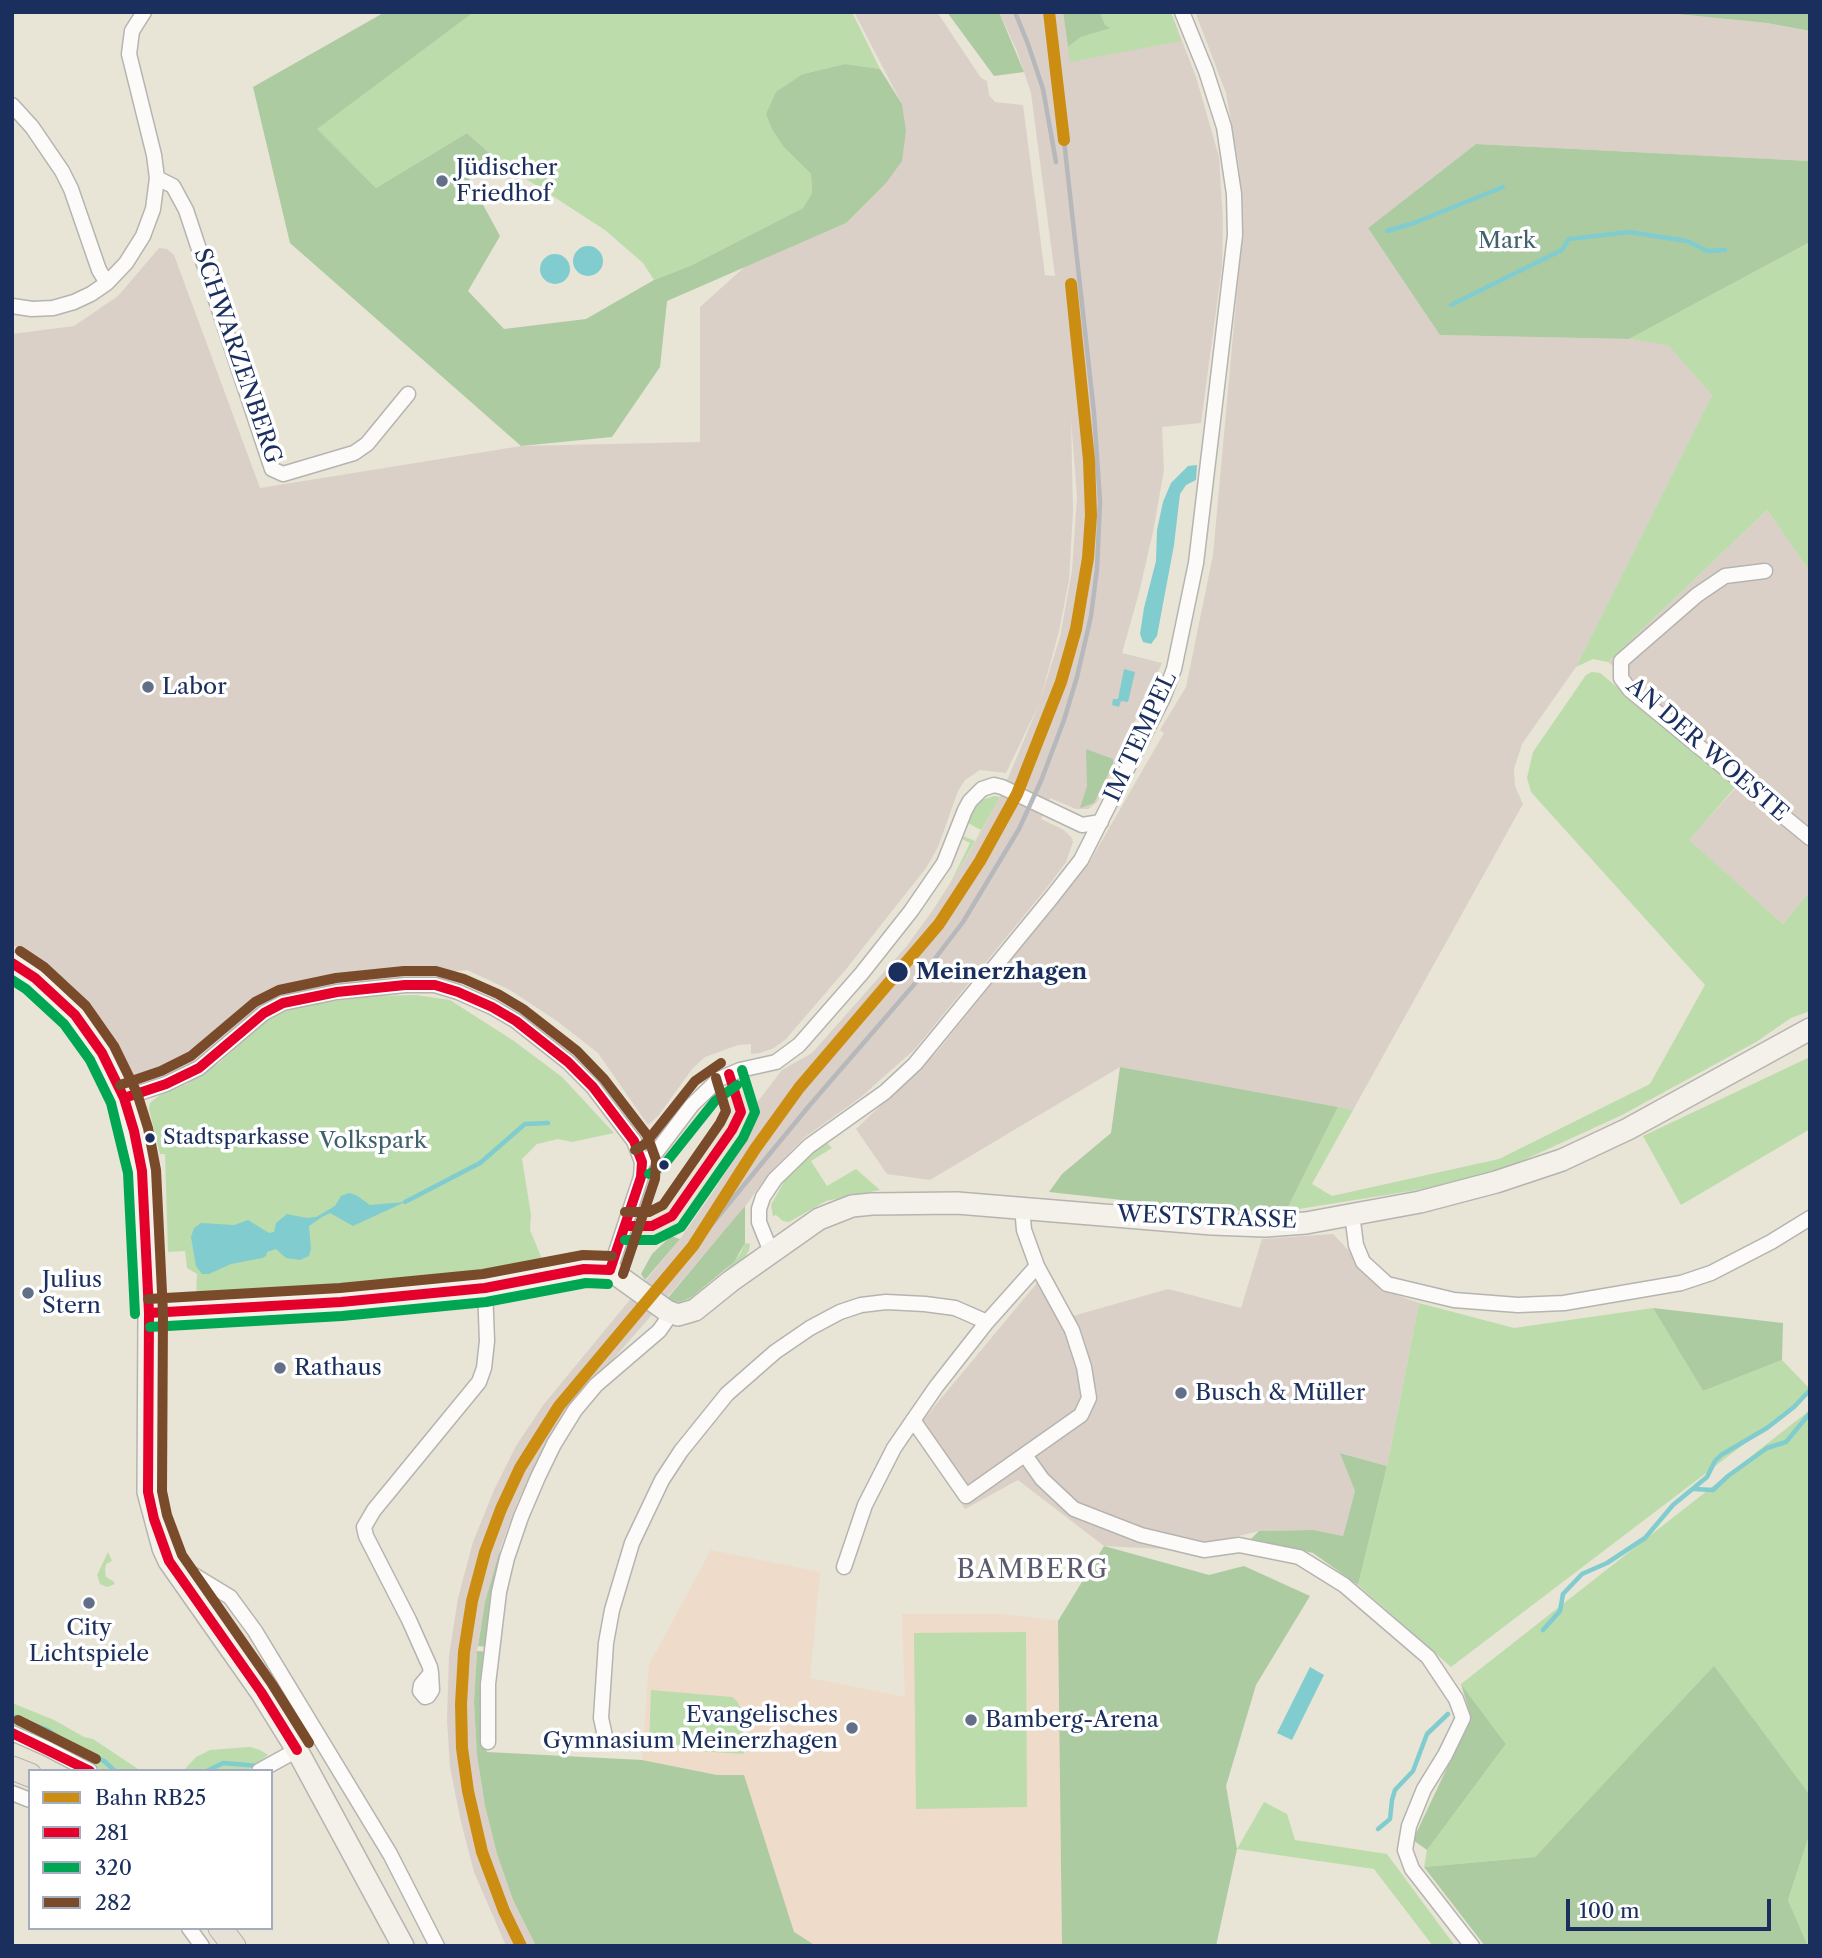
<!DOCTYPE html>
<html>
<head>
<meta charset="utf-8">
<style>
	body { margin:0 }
	#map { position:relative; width:1822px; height:1958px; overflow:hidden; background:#e8e4d6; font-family:"Libre Caslon Text",serif }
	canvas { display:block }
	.frame { position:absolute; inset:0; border:14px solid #1b2f5e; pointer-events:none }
	.legend { position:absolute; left:28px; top:1769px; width:245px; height:161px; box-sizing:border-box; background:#fff; border:2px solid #a4acbf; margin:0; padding:9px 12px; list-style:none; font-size:21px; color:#1b2f5e }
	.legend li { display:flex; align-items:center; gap:14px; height:35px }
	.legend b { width:35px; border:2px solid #a4acbf }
	.scale { position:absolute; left:1566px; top:1899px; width:205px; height:32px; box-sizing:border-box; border:4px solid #1b2f5e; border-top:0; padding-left:9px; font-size:21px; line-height:24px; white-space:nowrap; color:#1b2f5e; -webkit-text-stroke:5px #fff; paint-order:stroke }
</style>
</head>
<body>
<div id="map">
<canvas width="1822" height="1958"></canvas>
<div class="frame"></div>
<ul class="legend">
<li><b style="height:9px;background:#cb8e13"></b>Bahn RB25</li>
<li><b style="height:9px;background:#e4002b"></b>281</li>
<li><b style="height:9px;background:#00a651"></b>320</li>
<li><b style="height:9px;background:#7a4b2a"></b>282</li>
</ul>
<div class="scale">100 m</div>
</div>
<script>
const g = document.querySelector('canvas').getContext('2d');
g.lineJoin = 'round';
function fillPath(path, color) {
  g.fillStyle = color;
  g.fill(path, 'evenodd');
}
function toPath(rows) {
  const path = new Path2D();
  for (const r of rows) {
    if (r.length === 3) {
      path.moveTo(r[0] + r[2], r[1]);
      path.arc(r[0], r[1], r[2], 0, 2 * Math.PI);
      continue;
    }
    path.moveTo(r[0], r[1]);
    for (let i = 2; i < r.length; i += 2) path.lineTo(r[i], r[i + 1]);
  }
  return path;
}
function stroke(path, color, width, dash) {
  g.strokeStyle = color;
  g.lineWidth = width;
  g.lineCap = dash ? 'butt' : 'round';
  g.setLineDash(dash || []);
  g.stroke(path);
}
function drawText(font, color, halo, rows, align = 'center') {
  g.font = font + ' "Libre Caslon Text",serif';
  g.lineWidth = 7;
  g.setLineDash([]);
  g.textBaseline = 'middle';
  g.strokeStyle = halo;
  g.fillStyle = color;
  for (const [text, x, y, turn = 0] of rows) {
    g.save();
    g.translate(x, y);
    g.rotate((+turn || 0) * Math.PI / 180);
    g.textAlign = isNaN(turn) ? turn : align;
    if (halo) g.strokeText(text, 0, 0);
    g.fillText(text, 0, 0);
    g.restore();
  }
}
fillPath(toPath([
	[711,1550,820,1572,810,1678,905,1697,902,1614,1003,1614,1058,1621,1062,1946,816,1946,794,1933,743,1776,717,1775,642,1760,649,1665]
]), '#eedbc9');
fillPath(toPath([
	[854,12,937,12,981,78,987,81,989,95,995,102,1023,105,1045,275,1055,276,1031,93,1017,51,999,12,1063,12,1068,47,1174,20,1196,77,1219,157,1223,221,1222,266,1201,423,1162,427,1164,470,1153,532,1139,593,1122,653,1162,663,1097,802,1088,809,1076,809,1050,798,1041,819,1064,830,1071,837,1073,842,1066,862,1049,885,915,1049,861,1097,805,1137,771,1171,738,1216,595,1380,539,1460,518,1501,500,1549,485,1602,477,1651,474,1702,477,1756,485,1806,497,1854,513,1900,536,1946,506,1946,474,1872,461,1822,450,1767,447,1720,449,1656,458,1598,473,1542,494,1490,516,1446,544,1404,680,1239,713,1192,749,1136,749,1113,782,1070,812,1053,906,947,933,910,968,855,1000,797,1040,702,1006,773,980,770,965,780,958,791,938,847,926,868,847,968,786,1039,774,1048,760,1053,751,1054,751,1044,738,1045,705,1057,692,1069,659,1115,648,1125,598,1053,557,1021,510,990,467,970,336,982,270,999,192,1061,170,1071,134,1081,95,1022,80,1004,47,971,12,944,12,334,74,326,118,296,159,248,167,249,174,255,260,488,521,446,700,442,700,307,749,263,846,223,902,104],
	[1071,419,1077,497,1072,571,1060,637,1040,701,1059,631,1069,580,1073,511],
	[1199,12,1657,12,1767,23,1810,31,1810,161,1476,144,1368,228,1441,335,1629,339,1668,344,1712,395,1576,667,1522,744,1514,769,1515,786,1523,804,1353,1110,1120,1067,930,1180,887,1174,856,1129,936,1053,1089,863,1164,733,1160,730,1186,687,1213,555,1243,226,1239,166,1226,93,1196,14],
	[1767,510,1810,572,1810,891,1783,924,1688,840,1747,776,1608,662],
	[1333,1234,1388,1292,1419,1303,1387,1466,1341,1453,1355,1491,1343,1536,1314,1530,1259,1531,1181,1550,1104,1546,1018,1480,965,1509,914,1431,1037,1283,1059,1320,1168,1289,1241,1308,1262,1239]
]), '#dad0c7');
fillPath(toPath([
	[474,12,852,12,880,69,845,64,803,74,773,131,784,146,811,174,812,193,803,208,690,266,654,280,643,263,605,230,497,160,467,133,376,188,316,129],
	[1100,12,1171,12,1181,41,1070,62,1068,47,1081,37,1110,28,1105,25],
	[1810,242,1810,572,1767,510,1608,662,1593,659,1576,667,1712,395,1668,345,1629,339],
	[1592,672,1600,673,1737,785,1689,840,1783,924,1810,891,1810,1011,1791,1018,1756,1042,1622,1115,1511,1166,1436,1187,1286,1211,1338,1107,1353,1110,1312,1184,1332,1196,1499,1159,1650,1084,1705,985,1531,792,1527,778,1533,752,1586,675],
	[994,796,1000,797,968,854,950,884,970,843,962,839,963,836,975,841,981,830,968,823,972,812,982,800],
	[416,995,450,1000,514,1041,562,1077,614,1133,572,1142,558,1139,537,1144,522,1159,531,1215,530,1230,542,1259,466,1275,393,1283,196,1298,197,1274,187,1268,185,1251,168,1252,165,1154,160,1154,149,1109,150,1103,160,1095,187,1084,219,1063,268,1019,290,1007,372,996],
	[1810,1057,1810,1129,1681,1205,1643,1136],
	[826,1142,832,1148,811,1161,827,1186,856,1169,880,1190,826,1201,789,1222,783,1221,776,1215,773,1216,771,1205,785,1180,811,1153],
	[745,1243,750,1244,749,1250,741,1265,698,1298,679,1304,672,1302,693,1296,723,1273,740,1254],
	[1419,1303,1514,1328,1653,1308,1703,1391,1782,1360,1810,1389,1810,1394,1451,1667,1358,1585,1387,1466],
	[1810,1410,1810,1795,1714,1667,1535,1857,1424,1867,1427,1850,1506,1744,1461,1684],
	[108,1552,112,1561,106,1564,105,1570,106,1577,113,1581,115,1584,107,1587,100,1584,97,1575],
	[1026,1632,1027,1807,916,1809,914,1633],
	[651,1690,732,1697,737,1701,741,1709,744,1754,649,1748],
	[12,1703,54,1720,84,1737,93,1739,141,1771,104,1771,12,1725],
	[250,1747,260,1750,268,1755,246,1771,183,1771,196,1757,210,1750],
	[1264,1802,1287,1814,1295,1840,1387,1854,1455,1946,1433,1946,1374,1869,1237,1849],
	[1810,1833,1810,1946,1808,1946,1788,1900]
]), '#bddcac');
fillPath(toPath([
	[385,12,474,12,317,129,376,188,467,133,497,160,469,179,500,236,468,291,504,329,586,319,654,280,690,266,803,208,812,193,811,174,784,147,773,131,766,114,776,92,803,74,845,64,880,69,902,104,906,131,902,161,886,183,846,223,667,301,660,367,612,437,521,446,290,243,253,87],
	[947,12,999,12,1024,72,994,76],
	[1063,12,1100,12,1105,25,1111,28,1081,37,1068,47],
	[1657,12,1810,12,1810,31,1767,23],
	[1476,144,1810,161,1810,242,1629,339,1440,335,1368,228],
	[1086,749,1113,759,1113,764,1094,803,1080,808,1087,786],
	[1120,1067,1338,1107,1286,1211,1213,1210,1049,1192,1062,1174,1111,1133],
	[745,1206,745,1243,734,1262,693,1296,682,1301,672,1302,667,1299],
	[671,1236,680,1239,645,1280,641,1274,652,1254],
	[1653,1308,1783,1323,1782,1360,1703,1391],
	[1340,1453,1387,1466,1358,1585,1313,1553,1251,1539,1259,1531,1314,1530,1343,1536,1355,1491],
	[1104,1546,1209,1575,1244,1566,1310,1596,1256,1685,1226,1786,1237,1849,1216,1946,1062,1946,1058,1621],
	[500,1549,489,1647,478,1646,485,1602],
	[477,1651,489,1652,485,1746,487,1752,642,1760,717,1775,744,1775,794,1932,816,1946,536,1946,513,1900,497,1854,485,1806,477,1756,474,1702],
	[1714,1666,1810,1795,1810,1833,1788,1900,1808,1946,1485,1946,1424,1867,1535,1857],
	[1461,1684,1506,1744,1427,1850,1413,1840,1471,1717]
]), '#accba1');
fillPath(toPath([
	[588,261,15],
	[555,269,15],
	[1197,465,1196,480,1186,485,1180,494,1174,545,1157,636,1151,644,1143,642,1140,634,1144,608,1156,561,1157,530,1163,502,1171,483,1188,466],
	[1124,669,1135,672,1128,702,1121,701,1119,707,1112,705,1113,699,1118,699],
	[349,1193,356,1195,370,1205,405,1202,353,1226,330,1213,322,1217,309,1226,311,1249,309,1256,300,1260,286,1258,276,1249,267,1252,266,1256,262,1258,231,1264,209,1274,202,1274,196,1266,191,1237,194,1228,201,1223,234,1225,248,1220,269,1233,274,1232,276,1223,287,1214,307,1218,316,1217,335,1206,341,1196],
	[1310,1667,1324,1675,1292,1740,1277,1733]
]), '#80cccf');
stroke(toPath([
	[1387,231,1414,223,1503,187],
	[1451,305,1562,250,1569,239,1629,232,1687,241,1708,251,1725,250],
	[405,1202,480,1163,525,1124,548,1123],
	[1694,1489,1713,1490,1728,1476,1767,1448,1786,1442,1810,1413],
	[1543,1630,1560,1611,1563,1594,1582,1574,1607,1563,1645,1538,1673,1505,1707,1477,1715,1461,1721,1455,1767,1428,1794,1407,1810,1390],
	[12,1716,48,1730,58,1737,104,1761,115,1771],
	[207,1771,223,1763,259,1766],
	[1378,1829,1390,1819,1392,1800,1395,1790,1413,1771,1427,1734,1448,1714]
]), '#80cccf', 4.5);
const minor = toPath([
	[12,105,32,127,62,171,71,189,99,270,107,283],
	[157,178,173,186,186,210,272,469,283,474,354,453,367,444,408,394],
	[12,306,32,309,53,308,74,302,91,294,107,283,126,263,143,236,153,209,157,178,154,155,129,54,132,31,144,12],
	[1765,571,1725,576,1697,595,1621,661,1621,678,1630,690,1810,838],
	[124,1098,166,1084,199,1068,264,1013,283,1003,337,992,405,985,435,985,458,992,492,1007,516,1021,568,1062,593,1087,634,1141,642,1162,641,1177,610,1270],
	[642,1162,654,1155,692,1105,719,1079,740,1070,776,1062,799,1045,862,973,911,911,944,863,965,810,970,801,982,789,994,785,1002,787,1082,825,1101,822],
	[1352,1214,1356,1245,1363,1262,1387,1284,1454,1300,1518,1305,1564,1303,1681,1283,1711,1273,1771,1242,1810,1218],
	[771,1252,759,1222,759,1209,763,1197,775,1179,809,1146,885,1092,915,1064,1052,897,1081,860,1163,698,1174,669,1196,563,1235,235,1234,194,1224,127,1206,71,1182,12],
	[913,1420,966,1496,1081,1415,1089,1398,1084,1367,1072,1330,1037,1266,1024,1230,1022,1207],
	[1025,1455,1042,1479,1074,1509,1141,1535,1204,1550,1239,1545,1299,1557,1344,1585,1428,1657,1456,1699,1463,1718,1445,1755,1424,1789,1409,1826,1405,1850,1412,1869,1472,1946],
	[174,1563,230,1597,255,1631,390,1854,437,1946],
	[844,1567,865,1505,894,1448,936,1387,987,1322,1037,1266],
	[431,1673,421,1685,420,1691,425,1697,428,1696,432,1690,431,1673,430,1667,409,1620,366,1536,364,1527,374,1510,479,1382,484,1368,487,1341,485,1288],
	[12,1733,46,1748,90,1771],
	[605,1736,601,1718,606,1643,612,1610,632,1543,662,1480,681,1451,727,1394,775,1352,810,1328,840,1312,861,1305,886,1302,925,1304,955,1308,987,1322],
	[488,1742,488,1684,499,1592,507,1558,521,1517,538,1477,554,1444,575,1410,596,1385,659,1331,671,1314],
	[259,1771,297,1750],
	[12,1793,30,1800],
	[189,1928,202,1946]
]);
const secondary = toPath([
	[12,963,58,997,88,1031,114,1074,134,1131,142,1171,149,1313,148,1492,163,1548,169,1561,261,1692,297,1750,403,1946],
	[149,1313,295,1305,485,1288,597,1268,610,1270,667,1311,678,1315,695,1310,731,1281,819,1219,852,1206,872,1204,957,1203,1212,1224,1265,1226,1306,1223,1420,1202,1496,1182,1562,1160,1628,1129,1810,1029]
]);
const primary = toPath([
	[12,1768,30,1775],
	[220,1928,234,1946]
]);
stroke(minor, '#b5b4b0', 17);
stroke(secondary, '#b5b4b0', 24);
stroke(primary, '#b5b4b0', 25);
stroke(minor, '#fcfbf9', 14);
stroke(secondary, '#f3f1ea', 21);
stroke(primary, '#e6e1d4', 23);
stroke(toPath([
	[1015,12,1028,44,1043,89,1056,162],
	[670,1275,809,1106,924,973,963,922,1019,829,1041,781,1064,720,1077,677,1091,616,1097,569,1100,502,1094,413,1064,140]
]), '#b6b8bb', 4.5);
stroke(toPath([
	[12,963,35,978,75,1015,102,1053,124,1098,134,1131,142,1171,149,1313,148,1492,154,1519,169,1561,261,1692,297,1750],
	[124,1098,166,1084,199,1068,264,1013,283,1003,337,992,405,985,435,985,458,992,492,1007,516,1021,568,1062,593,1087,634,1141,642,1162,641,1177,610,1270],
	[625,1226,652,1226,672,1216,732,1130,741,1112,729,1074],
	[149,1313,341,1302,485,1288,584,1269,610,1270],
	[12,1733,90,1771]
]), '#e4002b', 10);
stroke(toPath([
	[12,980,26,989,64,1024,90,1060,111,1103,128,1173,135,1314],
	[649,1174,664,1165,715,1101,737,1085],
	[625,1240,655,1240,681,1227,743,1138,755,1112,742,1070],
	[150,1327,342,1316,486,1302,586,1283,608,1284]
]), '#00a651', 10);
stroke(toPath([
	[20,951,44,967,86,1006,114,1046,137,1093,148,1128,156,1170,163,1313,162,1491,167,1515,182,1555,272,1684,309,1743],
	[120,1085,161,1071,191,1056,255,1002,279,990,336,978,404,971,436,971,464,979,498,994,523,1009,577,1051,604,1079,647,1135,656,1160,655,1179,623,1274],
	[635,1150,645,1144,695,1081,721,1063],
	[625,1212,649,1212,663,1205,720,1123,726,1111,716,1078],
	[148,1299,340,1288,483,1274,583,1255,612,1256],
	[18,1720,96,1759]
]), '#7a4b2a', 10);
stroke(toPath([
	[1049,12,1064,140],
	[521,1946,504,1911,482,1852,468,1791,462,1748,461,1704,464,1652,472,1601,485,1552,501,1509,520,1468,559,1406,693,1246,755,1149,799,1088,939,924,980,861,1017,794,1061,682,1076,629,1088,558,1091,515,1089,460,1071,284]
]), '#cb8e13', 12);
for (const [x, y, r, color] of [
	[442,181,7,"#636e88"],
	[148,687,7,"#636e88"],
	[898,972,11,"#1b2f5e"],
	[150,1138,6,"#1b2f5e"],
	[664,1165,6,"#1b2f5e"],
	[28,1293,7,"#636e88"],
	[280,1368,7,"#636e88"],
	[1181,1393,7,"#636e88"],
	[89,1603,7,"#636e88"],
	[971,1720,7,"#636e88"],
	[852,1728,7,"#636e88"]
]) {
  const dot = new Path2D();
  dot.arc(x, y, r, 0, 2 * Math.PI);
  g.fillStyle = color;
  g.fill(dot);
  stroke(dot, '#fff', 2.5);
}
drawText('21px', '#1b2f5e', '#fff', [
	["Stadtsparkasse",163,1138]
], 'left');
drawText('23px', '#1b2f5e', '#fff', [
	["Jüdischer",456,168],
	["Friedhof",456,194],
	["Labor",162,687],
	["Julius",42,1280],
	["Stern",42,1306],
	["Rathaus",294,1368],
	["Busch & Müller",1195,1393],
	["City",89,1628,"center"],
	["Lichtspiele",89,1654,"center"],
	["Evangelisches",838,1715,"right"],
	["Gymnasium Meinerzhagen",838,1741,"right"],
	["Bamberg-Arena",985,1720]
], 'left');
drawText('23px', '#41616b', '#fff', [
	["Mark",1507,241],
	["Volkspark",373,1141]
]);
drawText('23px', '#1b2f5e', '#fff', [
	["SCHWARZENBERG",237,356,71],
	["IM TEMPEL",1141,737,-65],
	["AN DER WOESTE",1707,750,41],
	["WESTSTRASSE",1207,1218,2]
]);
drawText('bold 23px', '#1b2f5e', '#fff', [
	["Meinerzhagen",916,972]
], 'left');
g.letterSpacing = '2px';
drawText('26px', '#5d5b6e', '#fff', [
	["BAMBERG",1033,1570]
]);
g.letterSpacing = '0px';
</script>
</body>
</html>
